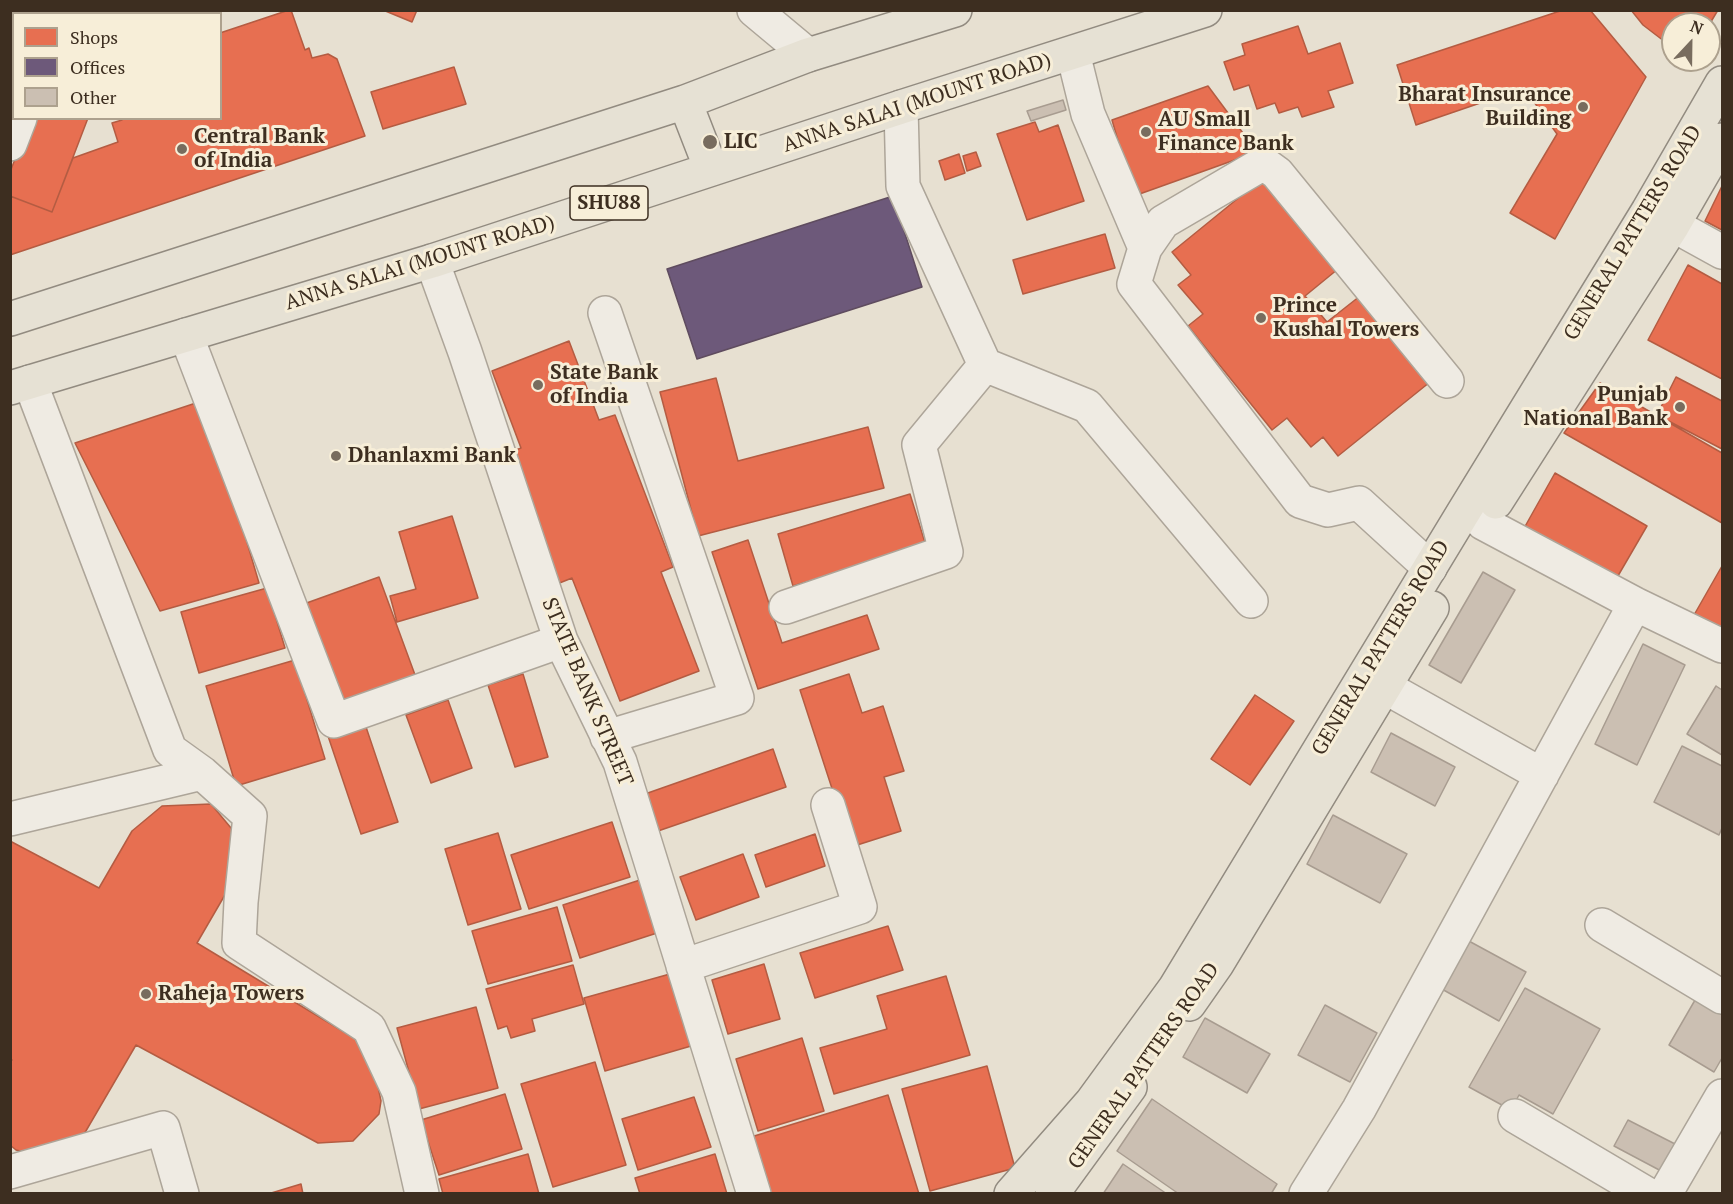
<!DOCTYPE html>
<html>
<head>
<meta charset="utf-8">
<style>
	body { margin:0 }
	#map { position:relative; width:1733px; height:1204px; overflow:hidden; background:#e7e0d1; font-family:"PT Serif",serif }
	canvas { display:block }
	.frame { position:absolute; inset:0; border:12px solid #3d2e20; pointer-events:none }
	.legend { position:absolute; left:12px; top:12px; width:210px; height:108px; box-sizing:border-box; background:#f7eed8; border:2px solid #ada18e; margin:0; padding:8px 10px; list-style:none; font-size:18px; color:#3d2e20 }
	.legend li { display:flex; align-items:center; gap:12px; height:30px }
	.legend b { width:30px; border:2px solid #ada18e }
	.north { position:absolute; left:1661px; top:12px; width:60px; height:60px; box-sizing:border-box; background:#f7eed8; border:2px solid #ada18e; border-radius:50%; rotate:22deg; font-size:16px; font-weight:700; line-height:24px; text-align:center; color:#3d2e20 }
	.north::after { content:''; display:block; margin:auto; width:21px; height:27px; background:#786c5e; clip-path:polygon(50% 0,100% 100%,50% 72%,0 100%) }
</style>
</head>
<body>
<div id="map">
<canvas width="1733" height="1204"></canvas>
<div class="frame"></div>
<ul class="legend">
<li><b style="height:16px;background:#e76f51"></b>Shops</li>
<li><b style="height:16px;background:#6d597a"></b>Offices</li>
<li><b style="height:16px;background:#cbbfb2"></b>Other</li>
</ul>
<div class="north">N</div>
</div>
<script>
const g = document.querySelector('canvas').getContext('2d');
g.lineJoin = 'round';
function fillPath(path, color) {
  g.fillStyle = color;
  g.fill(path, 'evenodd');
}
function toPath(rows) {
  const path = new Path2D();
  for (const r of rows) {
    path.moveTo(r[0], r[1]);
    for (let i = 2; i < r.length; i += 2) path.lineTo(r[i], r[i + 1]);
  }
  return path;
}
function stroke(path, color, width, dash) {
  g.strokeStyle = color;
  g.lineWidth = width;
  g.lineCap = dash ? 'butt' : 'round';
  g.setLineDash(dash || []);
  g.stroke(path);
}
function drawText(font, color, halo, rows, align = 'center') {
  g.font = font + ' "PT Serif",serif';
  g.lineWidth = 6;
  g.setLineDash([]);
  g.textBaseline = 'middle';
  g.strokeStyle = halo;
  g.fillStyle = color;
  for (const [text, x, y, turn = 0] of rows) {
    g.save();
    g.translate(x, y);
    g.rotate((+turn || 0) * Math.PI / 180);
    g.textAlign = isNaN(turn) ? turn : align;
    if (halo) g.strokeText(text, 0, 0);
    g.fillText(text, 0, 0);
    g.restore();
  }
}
const shops = toPath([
	[72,10,129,10,128,14,71,14,72,10],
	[129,10,177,10,176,14,128,14,129,10],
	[289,10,291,10,305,50,309,48,312,58,328,54,337,59,365,136,10,255,10,196,52,212,73,158,118,142,112,123,122,120,121,118,220,118,220,33,289,10],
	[383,10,417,10,412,22,383,10],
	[1563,10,1590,10,1646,77,1555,239,1510,213,1557,134,1524,88,1416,125,1397,65,1563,10],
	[1631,10,1718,10,1709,25,1709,24,1673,24,1673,48,1643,25,1631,10],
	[1298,26,1308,54,1340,43,1353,83,1328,91,1334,107,1302,117,1298,107,1279,113,1275,103,1257,109,1249,85,1234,90,1224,62,1245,55,1242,44,1298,26],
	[454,67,466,104,383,129,371,92,454,67],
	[1208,86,1257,152,1134,196,1112,120,1208,86],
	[31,118,88,118,52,212,10,196,10,172,31,118],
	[1035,122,1039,132,1058,125,1084,201,1027,220,997,134,1035,122],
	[976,152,981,166,967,171,963,156,976,152],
	[959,154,965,173,945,180,939,161,959,154],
	[1263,178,1338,269,1305,296,1327,322,1360,296,1430,382,1338,456,1323,437,1311,447,1287,418,1272,430,1188,326,1203,314,1178,285,1191,275,1172,252,1263,178],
	[1722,186,1722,230,1705,221,1722,186],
	[1105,234,1115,268,1023,294,1013,260,1105,234],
	[1688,265,1722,284,1722,379,1648,340,1688,265],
	[569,341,599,420,615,415,673,567,661,572,699,671,620,701,572,578,552,586,501,456,521,448,492,371,569,341],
	[1676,377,1722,401,1722,449,1657,415,1676,377],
	[716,378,738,461,868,427,884,488,698,536,660,392,716,378],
	[1600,383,1722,453,1722,523,1564,433,1600,383],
	[205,400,259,583,160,611,75,443,205,400],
	[1555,473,1647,526,1615,581,1523,530,1555,473],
	[910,494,926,546,793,586,778,534,910,494],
	[452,516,478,598,397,622,390,596,416,589,399,532,452,516],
	[748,540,782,643,867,615,879,649,758,689,712,552,748,540],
	[1722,566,1722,631,1694,615,1722,566],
	[379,577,418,683,340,712,301,605,379,577],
	[267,588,285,648,199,673,181,612,267,588],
	[295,660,325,759,236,786,206,686,295,660],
	[523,674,548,757,515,767,488,685,523,674],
	[849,674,862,713,883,706,904,771,884,777,901,831,851,847,800,690,849,674],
	[1255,695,1294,721,1250,785,1211,759,1255,695],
	[448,700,472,768,431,783,406,715,448,700],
	[365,724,398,822,361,834,328,736,365,724],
	[773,749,786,787,658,831,645,794,773,749],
	[211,804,241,840,233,881,197,943,364,1044,377,1082,381,1101,379,1114,353,1141,318,1143,136,1045,76,1148,44,1157,16,1150,10,1145,10,1062,12,1060,10,1059,10,841,99,888,132,831,162,806,211,804],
	[612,822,630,877,529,909,511,855,612,822],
	[498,833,521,909,468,925,445,849,498,833],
	[815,834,825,866,766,887,755,855,815,834],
	[743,854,759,897,696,920,680,877,743,854],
	[640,880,657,933,580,958,563,905,640,880],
	[557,907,572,961,488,984,472,931,557,907],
	[888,926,903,970,815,998,800,953,888,926],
	[764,964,780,1019,728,1034,712,980,764,964],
	[573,965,584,1004,532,1019,535,1031,511,1038,507,1026,498,1029,486,989,573,965],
	[677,972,698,1044,605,1071,584,998,677,972],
	[946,976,970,1055,834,1094,820,1048,887,1029,877,996,946,976],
	[476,1007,498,1088,419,1109,397,1028,476,1007],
	[802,1038,824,1111,758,1131,736,1059,802,1038],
	[595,1062,626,1165,553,1187,521,1084,595,1062],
	[987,1066,1015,1168,930,1191,902,1089,987,1066],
	[505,1094,522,1149,439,1175,421,1120,505,1094],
	[888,1095,919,1194,768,1194,751,1137,888,1095],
	[694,1097,711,1147,638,1170,622,1119,694,1097],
	[528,1154,539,1194,443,1194,439,1179,528,1154],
	[715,1154,727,1194,640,1194,635,1178,715,1154],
	[301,1184,303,1194,268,1194,301,1184]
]);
fillPath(shops, '#e76f51');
stroke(shops, '#b45c42', 1.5);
const offices = toPath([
	[893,196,922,287,697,359,667,269,893,196]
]);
fillPath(offices, '#6d597a');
stroke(offices, '#5f4c5f', 1.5);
const building = toPath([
	[1063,100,1066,110,1031,121,1027,111,1063,100],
	[1483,572,1515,590,1461,683,1429,665,1483,572],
	[1643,644,1685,665,1637,765,1595,744,1643,644],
	[1716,686,1722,690,1722,755,1687,734,1716,686],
	[1391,733,1455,767,1435,806,1371,772,1391,733],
	[1682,746,1722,766,1722,828,1719,835,1654,802,1682,746],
	[1333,815,1407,854,1380,903,1307,864,1333,815],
	[1467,940,1526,972,1499,1021,1440,988,1467,940],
	[1525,988,1600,1029,1553,1114,1519,1095,1511,1110,1469,1087,1525,988],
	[1702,988,1722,1000,1722,1058,1714,1072,1669,1045,1702,988],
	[1325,1005,1377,1033,1350,1082,1298,1055,1325,1005],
	[1205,1018,1270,1054,1247,1093,1183,1057,1205,1018],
	[1152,1099,1277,1184,1271,1194,1179,1194,1117,1151,1152,1099],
	[1628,1120,1677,1145,1663,1172,1614,1146,1628,1120],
	[1123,1164,1167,1194,1103,1194,1123,1164]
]);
fillPath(building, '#cbbfb2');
stroke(building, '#a89c90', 1.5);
const minor = toPath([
	[754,10,808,55],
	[57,14,58,10],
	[1073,53,1088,114,1145,248],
	[10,144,20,118],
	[1673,225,1722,252],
	[432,261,465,352,561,641,620,762,754,1194],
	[605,313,737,698,607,737],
	[186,335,334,721,561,641],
	[985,365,1087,406,1251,601],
	[30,382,170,750,202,773,250,816,241,902,239,943,369,1028,399,1092,422,1194],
	[1483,523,1635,604,1722,646],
	[1430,568,1359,503,1328,510,1300,501,1134,284,1145,248,1163,222,1257,167,1266,165,1277,173,1447,381],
	[786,607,946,552,919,445,985,365,903,186,901,107],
	[1385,687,1542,775],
	[10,819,202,773],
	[1602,925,1722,997],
	[683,966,860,907,828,805],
	[1515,1116,1647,1194],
	[10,1172,163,1128,182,1194],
	[1306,1194,1359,1109,1635,604],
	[1665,1194,1722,1096]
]);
const major = toPath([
	[685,102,711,169],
	[10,319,685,102,808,55,955,10],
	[10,388,432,261,901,107,1205,10],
	[1496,502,1673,225,1722,140],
	[1189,1004,1217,964,1432,608],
	[1011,1194,1091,1103,1175,988,1463,513,1648,211,1722,83],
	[1052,1194,1130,1087]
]);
stroke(minor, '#ada599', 36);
stroke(major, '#928b80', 36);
stroke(minor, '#efebe3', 33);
stroke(major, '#e6e1d4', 33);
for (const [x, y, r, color] of [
	[1583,107,6,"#786c5e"],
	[1146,132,6,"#786c5e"],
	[710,142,8,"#786c5e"],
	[182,149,6,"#786c5e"],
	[1261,318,6,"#786c5e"],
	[538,385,6,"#786c5e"],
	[1680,407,6,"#786c5e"],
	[336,456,6,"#786c5e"],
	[146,994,6,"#786c5e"]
]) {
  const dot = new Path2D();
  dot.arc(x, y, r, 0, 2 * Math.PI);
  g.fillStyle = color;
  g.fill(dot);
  stroke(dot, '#f7eed8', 2);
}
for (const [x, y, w] of [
	[609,203,78]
]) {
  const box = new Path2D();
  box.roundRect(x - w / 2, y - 17, w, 34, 4.5);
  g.fillStyle = '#f7eed8';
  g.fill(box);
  stroke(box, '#3d2e20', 1.5);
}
drawText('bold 20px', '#3d2e20', null, [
	["SHU88",609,203]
]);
drawText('bold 21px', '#3d2e20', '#f7eed8', [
	["Bharat Insurance",1571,95,"right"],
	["Building",1571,119,"right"],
	["AU Small",1158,120],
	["Finance Bank",1158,144],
	["Central Bank",194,137],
	["of India",194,161],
	["LIC",724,142],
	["Prince",1273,306],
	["Kushal Towers",1273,330],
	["State Bank",550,373],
	["of India",550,397],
	["Punjab",1668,395,"right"],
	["National Bank",1668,419,"right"],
	["Dhanlaxmi Bank",348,456],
	["Raheja Towers",158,994]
], 'left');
drawText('21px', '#3d2e20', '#f7eed8', [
	["ANNA SALAI (MOUNT ROAD)",917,103,-18],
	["GENERAL PATTERS ROAD",1633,233,-59],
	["ANNA SALAI (MOUNT ROAD)",420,263,-17],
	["GENERAL PATTERS ROAD",1381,648,-59],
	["STATE BANK STREET",587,692,67],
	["GENERAL PATTERS ROAD",1144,1066,-55]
]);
</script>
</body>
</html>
